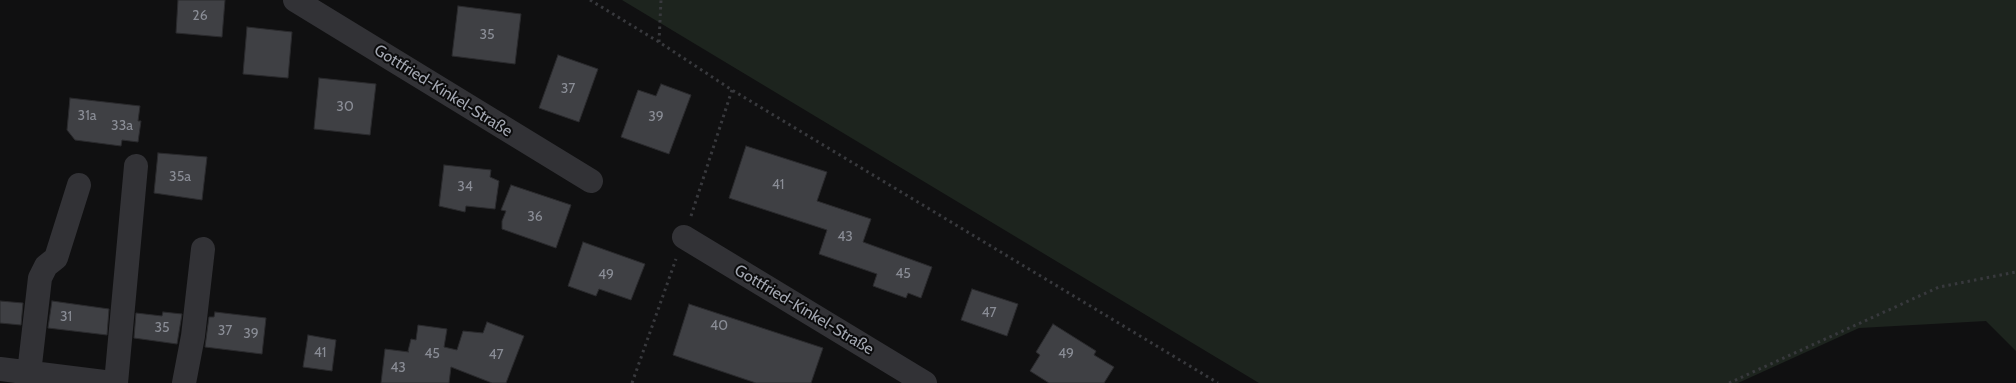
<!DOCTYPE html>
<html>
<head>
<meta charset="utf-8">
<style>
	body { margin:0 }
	canvas { display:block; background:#101011 }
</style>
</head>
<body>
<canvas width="2016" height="383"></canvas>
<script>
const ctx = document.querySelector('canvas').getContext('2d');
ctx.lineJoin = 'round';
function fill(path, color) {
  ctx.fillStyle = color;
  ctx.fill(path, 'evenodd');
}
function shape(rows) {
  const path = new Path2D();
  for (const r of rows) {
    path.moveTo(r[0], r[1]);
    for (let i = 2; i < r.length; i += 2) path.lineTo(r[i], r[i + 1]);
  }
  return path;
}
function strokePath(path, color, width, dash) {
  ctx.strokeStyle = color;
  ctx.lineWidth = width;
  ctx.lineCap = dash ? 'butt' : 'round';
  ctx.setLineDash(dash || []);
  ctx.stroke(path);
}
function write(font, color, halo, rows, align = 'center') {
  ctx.font = font + ' Cabin,sans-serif';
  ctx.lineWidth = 4;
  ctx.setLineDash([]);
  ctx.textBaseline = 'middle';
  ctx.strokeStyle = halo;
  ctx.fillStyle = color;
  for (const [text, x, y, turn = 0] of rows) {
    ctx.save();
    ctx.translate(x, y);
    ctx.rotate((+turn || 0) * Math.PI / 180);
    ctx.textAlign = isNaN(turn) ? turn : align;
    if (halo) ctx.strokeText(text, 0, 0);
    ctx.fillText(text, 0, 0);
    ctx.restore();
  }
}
fill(shape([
	[622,0,2016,0,2016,351,1986,321,1859,328,1738,383,1259,383]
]), '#1d241e');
const building = shape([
	[178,0,225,0,222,37,176,33,178,0],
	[458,6,521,14,515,64,452,56,458,6],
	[247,27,292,32,288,78,243,74,247,27],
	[558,55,598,69,579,122,539,108,558,55],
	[319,78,376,84,370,135,314,129,319,78],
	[661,84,691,95,669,154,621,137,638,90,656,96,661,84],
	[70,98,140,106,138,121,141,121,138,142,122,140,121,146,75,140,67,130,70,98],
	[746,146,827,172,817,201,871,219,863,242,932,267,921,298,908,293,906,298,873,286,877,274,819,254,827,230,729,198,746,146],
	[158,153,207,157,202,200,154,193,158,153],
	[444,165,491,170,490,177,499,181,495,209,466,206,465,212,439,206,444,165],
	[511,185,571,205,556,248,502,229,502,221,506,211,501,210,511,185],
	[583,242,645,264,631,300,599,289,596,296,568,286,583,242],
	[972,289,1018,304,1007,336,961,320,972,289],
	[0,301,23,303,21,325,0,323,0,301],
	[52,301,109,309,107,335,48,328,52,301],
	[689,304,823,348,811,383,756,383,673,355,689,304],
	[163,312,182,314,177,344,134,338,136,313,162,316,163,312],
	[215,312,266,318,262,354,205,347,209,317,214,317,215,312],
	[487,322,524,336,506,383,492,383,451,367,449,383,381,383,385,349,409,352,408,351,411,339,416,340,418,325,447,329,444,347,457,350,463,331,483,333,487,322],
	[1053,324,1096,351,1094,355,1114,367,1104,383,1049,383,1030,371,1040,355,1036,352,1053,324],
	[308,335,336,340,332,371,303,367,308,335]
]);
fill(building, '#3f4044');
strokePath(building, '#2a2a2d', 1);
strokePath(shape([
	[590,0,659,42,732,90,1218,383],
	[659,42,661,0],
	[691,216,732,90],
	[632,383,676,259],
	[1729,383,1939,287,2016,272]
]), '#38393d', 3, [2.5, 4]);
strokePath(shape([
	[295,0,591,181],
	[684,237,925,383],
	[0,369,112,383],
	[29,373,40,278,46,266,56,258,79,185],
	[116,383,136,166],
	[184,383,193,336,203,249]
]), '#323236', 24);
write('14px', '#8a8d96', null, [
	["26",200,16],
	["35",487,35],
	["37",568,89],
	["30",345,107],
	["31a",87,116],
	["39",656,117],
	["33a",122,126],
	["35a",180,177],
	["41",778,185],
	["34",465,187],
	["36",535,217],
	["43",845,237],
	["45",903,274],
	["49",606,275],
	["47",989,313],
	["31",66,317],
	["40",719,326],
	["35",162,328],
	["37",225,331],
	["39",251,334],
	["41",320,353],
	["45",432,354],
	["49",1066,354],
	["47",496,355],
	["43",398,368]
]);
write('16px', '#a3a7b1', '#0b0b0c', [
	["Gottfried-Kinkel-Straße",443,91,32],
	["Gottfried-Kinkel-Straße",804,310,31]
]);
</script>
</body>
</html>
